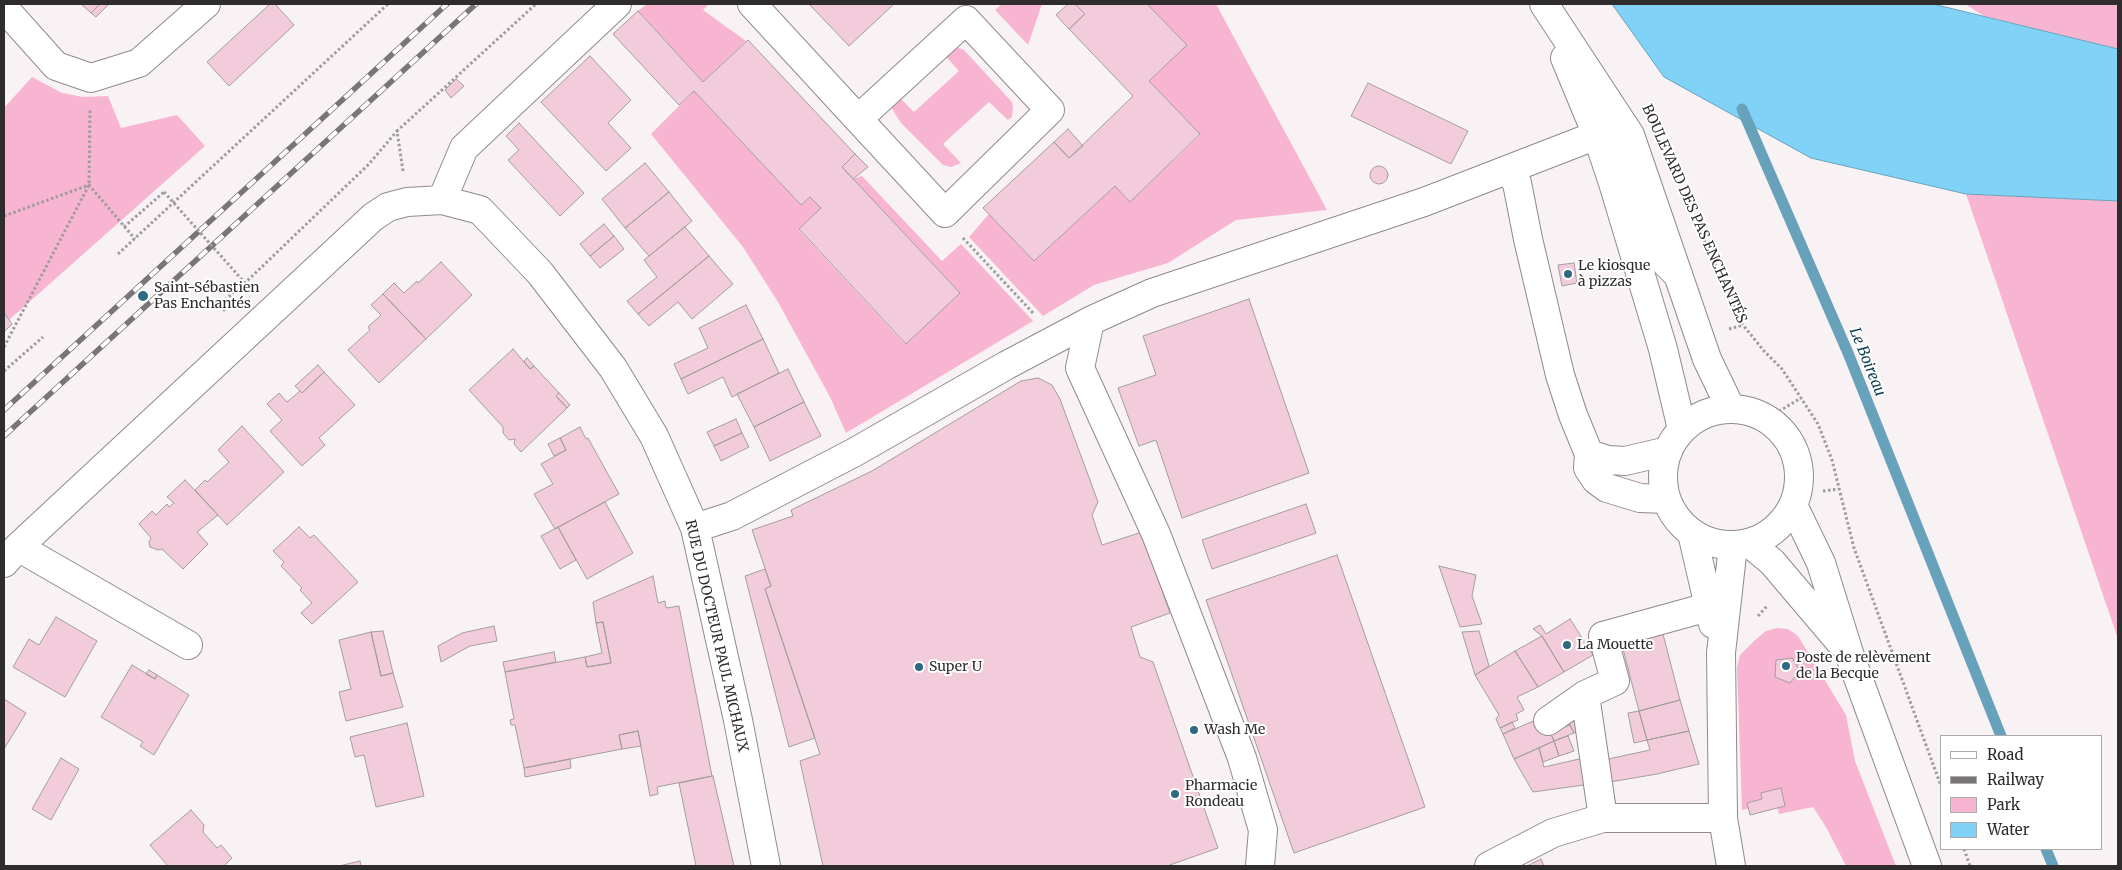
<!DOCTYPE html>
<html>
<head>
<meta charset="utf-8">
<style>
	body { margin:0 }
	#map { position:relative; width:2122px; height:870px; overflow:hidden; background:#f8f2f4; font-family:Merriweather,serif }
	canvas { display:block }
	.frame { position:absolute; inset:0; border:5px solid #2f2c2d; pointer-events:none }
	.legend { position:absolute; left:1940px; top:735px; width:162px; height:115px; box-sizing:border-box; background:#fff; border:1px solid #acabab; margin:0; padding:6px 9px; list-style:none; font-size:15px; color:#2f2c2d }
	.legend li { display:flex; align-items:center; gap:10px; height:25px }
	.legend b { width:25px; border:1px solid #acabab }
</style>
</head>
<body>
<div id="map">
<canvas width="2122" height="870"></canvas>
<div class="frame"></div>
<ul class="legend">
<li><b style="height:6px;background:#fff"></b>Road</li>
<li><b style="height:6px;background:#797577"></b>Railway</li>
<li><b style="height:14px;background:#f8b5d1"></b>Park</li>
<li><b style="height:14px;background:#80d3f7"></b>Water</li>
</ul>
</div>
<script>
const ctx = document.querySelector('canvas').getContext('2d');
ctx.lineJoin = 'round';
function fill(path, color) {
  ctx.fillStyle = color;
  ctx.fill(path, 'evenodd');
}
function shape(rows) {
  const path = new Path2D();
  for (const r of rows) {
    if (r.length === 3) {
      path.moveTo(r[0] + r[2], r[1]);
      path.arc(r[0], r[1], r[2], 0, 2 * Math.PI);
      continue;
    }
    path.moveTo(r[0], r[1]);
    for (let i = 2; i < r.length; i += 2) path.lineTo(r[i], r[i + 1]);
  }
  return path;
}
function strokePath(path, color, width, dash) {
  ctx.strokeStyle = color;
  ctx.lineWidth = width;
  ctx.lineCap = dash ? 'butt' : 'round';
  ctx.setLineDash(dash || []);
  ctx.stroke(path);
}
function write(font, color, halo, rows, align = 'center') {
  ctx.font = font + ' Merriweather,serif';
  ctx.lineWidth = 4;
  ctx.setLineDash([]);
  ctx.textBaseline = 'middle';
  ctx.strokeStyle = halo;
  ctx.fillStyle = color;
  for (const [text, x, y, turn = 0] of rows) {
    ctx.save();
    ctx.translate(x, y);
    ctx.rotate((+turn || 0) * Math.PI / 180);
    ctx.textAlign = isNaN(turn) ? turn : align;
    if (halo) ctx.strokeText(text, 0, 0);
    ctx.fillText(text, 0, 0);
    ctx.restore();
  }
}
fill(shape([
	[647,4,709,4,703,10,746,41,703,82,638,11],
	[1002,4,1042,4,1028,45,995,10],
	[1147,4,1216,4,1327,210,1236,220,1168,263,1094,285,1043,316,969,237,989,214,1034,261,1115,186,1130,202,1200,135,1149,81,1186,45],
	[1965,4,2118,4,2118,49,1984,16],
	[950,45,964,50,1012,102,1013,108,1012,117,1008,120,989,102,943,144,961,163,951,167,943,165,901,123,892,109,891,100,896,94,914,112,959,71,941,51],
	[32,77,62,93,83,97,108,96,121,128,177,115,205,146,9,320,4,313,4,108],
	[694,91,801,205,810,197,821,208,799,230,905,344,960,293,853,179,862,176,942,261,961,244,1033,321,846,433,830,397,778,302,743,247,651,134],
	[1966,194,2118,201,2118,639],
	[1777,628,1788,629,1798,636,1846,715,1855,761,1896,866,1846,866,1826,827,1813,807,1779,814,1775,797,1756,807,1742,810,1737,667,1740,655,1755,640,1766,631]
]), '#f8b5d1');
const water = shape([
	[1612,4,1933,4,2118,49,2118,201,1966,194,1811,158,1664,77,1612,4]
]);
fill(water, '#80d3f7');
strokePath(water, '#68a1ba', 1);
strokePath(shape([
	[1742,109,1848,353,2001,736],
	[2046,849,2053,866]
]), '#68a1ba', 11);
const building = shape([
	[81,4,100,4,91,13,81,4],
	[100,4,109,4,96,17,91,13,100,4],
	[270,4,275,4,294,25,229,86,207,62,270,4],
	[809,4,894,4,849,46,809,4],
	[1068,4,1075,4,1085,14,1069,29,1056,15,1068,4],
	[1075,4,1147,4,1187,45,1149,81,1200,134,1130,202,1115,186,1034,261,983,208,1054,142,1069,158,1133,96,1069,29,1085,14,1075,4],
	[638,11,703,82,748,40,855,154,842,167,960,293,906,344,799,229,821,208,810,197,801,205,694,91,679,105,613,34,638,11],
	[590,56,631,100,608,123,631,148,606,171,541,102,590,56],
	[456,79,464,86,451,98,445,90,456,79],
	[1368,83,1468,131,1451,164,1351,116,1368,83],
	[519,123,584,193,560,216,508,160,519,150,506,136,519,123],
	[1068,129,1083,146,1069,158,1054,142,1068,129],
	[855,154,868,167,853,179,842,167,855,154],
	[645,163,669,192,625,228,602,199,645,163],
	[1379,175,9],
	[669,192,692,221,649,256,625,228,669,192],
	[604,224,614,236,590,256,580,244,604,224],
	[685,227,709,256,638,314,627,301,657,277,644,260,685,227],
	[614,236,624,249,600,268,590,256,614,236],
	[709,256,733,284,692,319,678,302,649,326,638,314,709,256],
	[441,262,472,295,426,339,383,294,394,283,404,293,417,281,418,283,441,262],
	[1574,263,1577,283,1562,286,1558,265,1574,263],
	[383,294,426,339,379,383,348,350,370,330,368,327,381,315,371,305,383,294],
	[1249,299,1309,473,1182,518,1156,440,1139,446,1118,388,1156,375,1143,336,1249,299],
	[746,305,763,339,681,379,674,364,708,348,699,328,746,305],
	[4,313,12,324,4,332,4,313],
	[763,339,779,373,732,397,723,377,688,394,681,379,763,339],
	[513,349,530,369,534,366,559,393,556,396,567,408,521,452,514,444,515,439,509,440,503,433,503,427,469,390,513,349],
	[527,358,534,366,530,369,524,361,527,358],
	[318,365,324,372,302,393,295,386,318,365],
	[788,369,804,402,754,427,737,394,788,369],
	[324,372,355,405,319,438,325,445,302,466,270,431,282,420,267,404,279,393,287,402,300,391,302,393,324,372],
	[1038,378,1052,385,1060,399,1098,502,1092,515,1102,545,1142,532,1170,613,1131,627,1140,657,1153,662,1218,848,1167,866,823,866,800,761,820,754,765,589,771,586,752,530,793,516,791,510,872,471,1021,381,1038,378],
	[559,393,570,405,567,408,556,396,559,393],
	[804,402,821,436,770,461,754,427,804,402],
	[736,419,742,433,714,446,707,432,736,419],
	[242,426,284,472,227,525,195,490,205,480,207,482,229,462,218,450,242,426],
	[580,427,586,439,588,438,619,494,555,529,534,494,553,484,541,464,566,450,560,438,580,427],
	[742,433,749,447,721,461,714,446,742,433],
	[560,438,566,450,554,456,548,444,560,438],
	[185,480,218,515,197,532,208,544,183,569,162,549,158,550,150,547,149,542,151,538,139,524,152,511,156,515,167,504,169,507,174,503,167,497,185,480],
	[605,502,633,553,587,579,558,527,605,502],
	[1306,504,1316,533,1212,569,1202,540,1306,504],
	[299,527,310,538,314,535,358,582,312,624,301,613,312,603,300,590,302,588,281,566,284,562,273,551,299,527],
	[558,527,576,560,560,569,541,536,558,527],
	[1337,555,1425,807,1294,853,1206,600,1337,555],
	[1439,566,1476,575,1472,596,1482,624,1460,627,1439,566],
	[765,569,771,586,765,589,815,738,789,747,745,576,765,569],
	[653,576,658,603,665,601,666,608,679,606,712,776,657,787,658,794,650,796,638,731,619,735,622,749,524,768,515,725,511,725,510,720,514,719,505,672,585,657,587,667,611,663,603,622,596,623,593,602,653,576],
	[56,617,97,641,65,697,13,667,29,639,39,645,56,617],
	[1570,619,1593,655,1564,672,1542,636,1533,629,1540,625,1546,634,1570,619],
	[603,622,611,663,587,667,585,657,602,653,596,623,603,622],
	[494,626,497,641,470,646,441,662,438,646,462,633,494,626],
	[383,631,393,673,381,676,371,632,383,631],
	[1479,631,1489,666,1475,675,1462,632,1479,631],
	[371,632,381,676,393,673,403,707,346,721,339,692,351,689,339,640,371,632],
	[1663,634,1680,700,1639,711,1622,645,1634,642,1633,637,1639,636,1640,640,1663,634],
	[1542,636,1564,672,1538,687,1515,651,1542,636],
	[1515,651,1538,687,1517,697,1524,710,1516,714,1518,720,1500,728,1496,719,1499,715,1475,675,1515,651],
	[554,652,556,662,505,672,503,662,554,652],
	[1792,658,1800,671,1790,683,1775,677,1776,660,1792,658],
	[132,665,155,679,157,675,189,695,154,755,140,746,143,742,101,717,132,665],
	[149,670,157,675,155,679,146,674,149,670],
	[4,699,26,713,4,749,4,699],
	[1680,700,1689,731,1647,740,1639,711,1680,700],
	[1639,711,1647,740,1634,743,1628,713,1639,711],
	[1543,717,1554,741,1514,759,1503,734,1543,717],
	[1581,719,1585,729,1574,733,1569,723,1581,719],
	[1512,722,1515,728,1503,734,1500,728,1512,722],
	[407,723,424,796,376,807,364,755,355,757,350,737,407,723],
	[1570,725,1574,733,1554,741,1550,732,1570,725],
	[638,731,641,746,622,749,619,735,638,731],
	[1689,731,1699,764,1657,774,1610,782,1608,759,1650,750,1647,740,1689,731],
	[1568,736,1574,751,1559,756,1554,741,1568,736],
	[1554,741,1559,756,1543,762,1539,748,1554,741],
	[1539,748,1544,767,1588,757,1591,784,1533,792,1514,759,1539,748],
	[61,758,79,769,51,820,32,809,61,758],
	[570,759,571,768,525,777,524,768,570,759],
	[713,776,734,866,696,866,679,783,713,776],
	[1781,788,1785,806,1750,815,1747,803,1762,799,1761,793,1781,788],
	[191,810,204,825,203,832,217,848,221,845,232,858,224,866,168,866,150,845,191,810],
	[1541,859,1544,866,1527,866,1541,859],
	[360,861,361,866,339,866,360,861]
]);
fill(building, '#f3ccdb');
strokePath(building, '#a39d9f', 1);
const minor = shape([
	[752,4,858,119,945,213,1050,110,966,20,858,119],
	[4,8,56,66,91,78,139,63,206,4],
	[1508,170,1517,183,1528,239,1560,375,1573,415,1589,454,1588,468,1596,480,1607,488,1640,498,1666,499],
	[442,200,464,148,617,4],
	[1589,454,1608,460,1625,461,1668,451],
	[695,528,732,516,855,452,1007,365,1090,321],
	[1692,533,1713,624],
	[18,547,188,645],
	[4,563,18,547,373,217,388,207,407,202,442,200,480,210,540,273,613,368,654,436,695,528,738,720,766,866],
	[1585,695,1603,818],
	[1548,721,1585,695,1615,681,1603,636,1708,607],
	[1260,866,1263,830,1242,758,1156,534,1080,368,1090,321,1152,293,1424,202,1597,135,1620,151,1655,252,1678,275],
	[1489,866,1553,833,1603,818,1723,818],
	[1731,866,1723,818,1721,653,1733,546]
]);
const major = shape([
	[1544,4,1630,135,1707,359,1731,409],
	[1565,58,1597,135,1613,183,1663,349,1682,429],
	[1731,477,68],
	[1793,505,1821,563,1849,653,1927,866],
	[1749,543,1772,562,1840,642]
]);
strokePath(minor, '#908a8c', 30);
strokePath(major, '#908a8c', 30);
strokePath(shape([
	[403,171,397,131,536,4],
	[4,216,89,185,135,239],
	[124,227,164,192],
	[1698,227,1743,325,1764,351,1782,369,1818,424,1832,460,1854,548,1941,786],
	[963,238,1034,314],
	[118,254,388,4],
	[225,311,220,304,245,283,369,164,397,131],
	[1729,329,1743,325],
	[4,347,89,185,90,109],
	[4,371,43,337],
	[1766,419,1801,398],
	[1823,491,1839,489],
	[1758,616,1767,606],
	[1964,849,1970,866]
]), '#a09b9d', 3, [2.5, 2.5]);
strokePath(minor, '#fff', 28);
strokePath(major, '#fff', 28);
const rail = shape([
	[4,410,447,4],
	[4,436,476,4]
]);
strokePath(rail, '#797577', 5.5);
strokePath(rail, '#fff', 4, [11]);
strokePath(shape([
	[164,192,245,283]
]), '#a09b9d', 3, [2.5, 2.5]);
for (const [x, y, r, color] of [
	[1568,274,5,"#2d6981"],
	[143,296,6,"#2d6981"],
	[1567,645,5,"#2d6981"],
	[1786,666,5,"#2d6981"],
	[919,667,5,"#2d6981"],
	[1194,730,5,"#2d6981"],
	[1175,794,5,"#2d6981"]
]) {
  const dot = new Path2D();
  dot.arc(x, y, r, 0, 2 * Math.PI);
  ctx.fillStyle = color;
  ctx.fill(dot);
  strokePath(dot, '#fff', 2);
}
write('14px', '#2f2c2d', '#fff', [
	["BOULEVARD DES PAS ENCHANTÉS",1694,214,66],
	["RUE DU DOCTEUR PAUL MICHAUX",716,636,77]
]);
write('14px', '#2f2c2d', '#fff', [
	["Le kiosque",1578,266],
	["à pizzas",1578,282],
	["Saint-Sébastien",154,288],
	["Pas Enchantés",154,304],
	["La Mouette",1577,645],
	["Poste de relèvement",1796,658],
	["de la Becque",1796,674],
	["Super U",929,667],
	["Wash Me",1204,730],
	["Pharmacie",1185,786],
	["Rondeau",1185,802]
], 'left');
write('italic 15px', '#073b4d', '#fff', [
	["Le Boireau",1867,362,68]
]);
</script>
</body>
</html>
